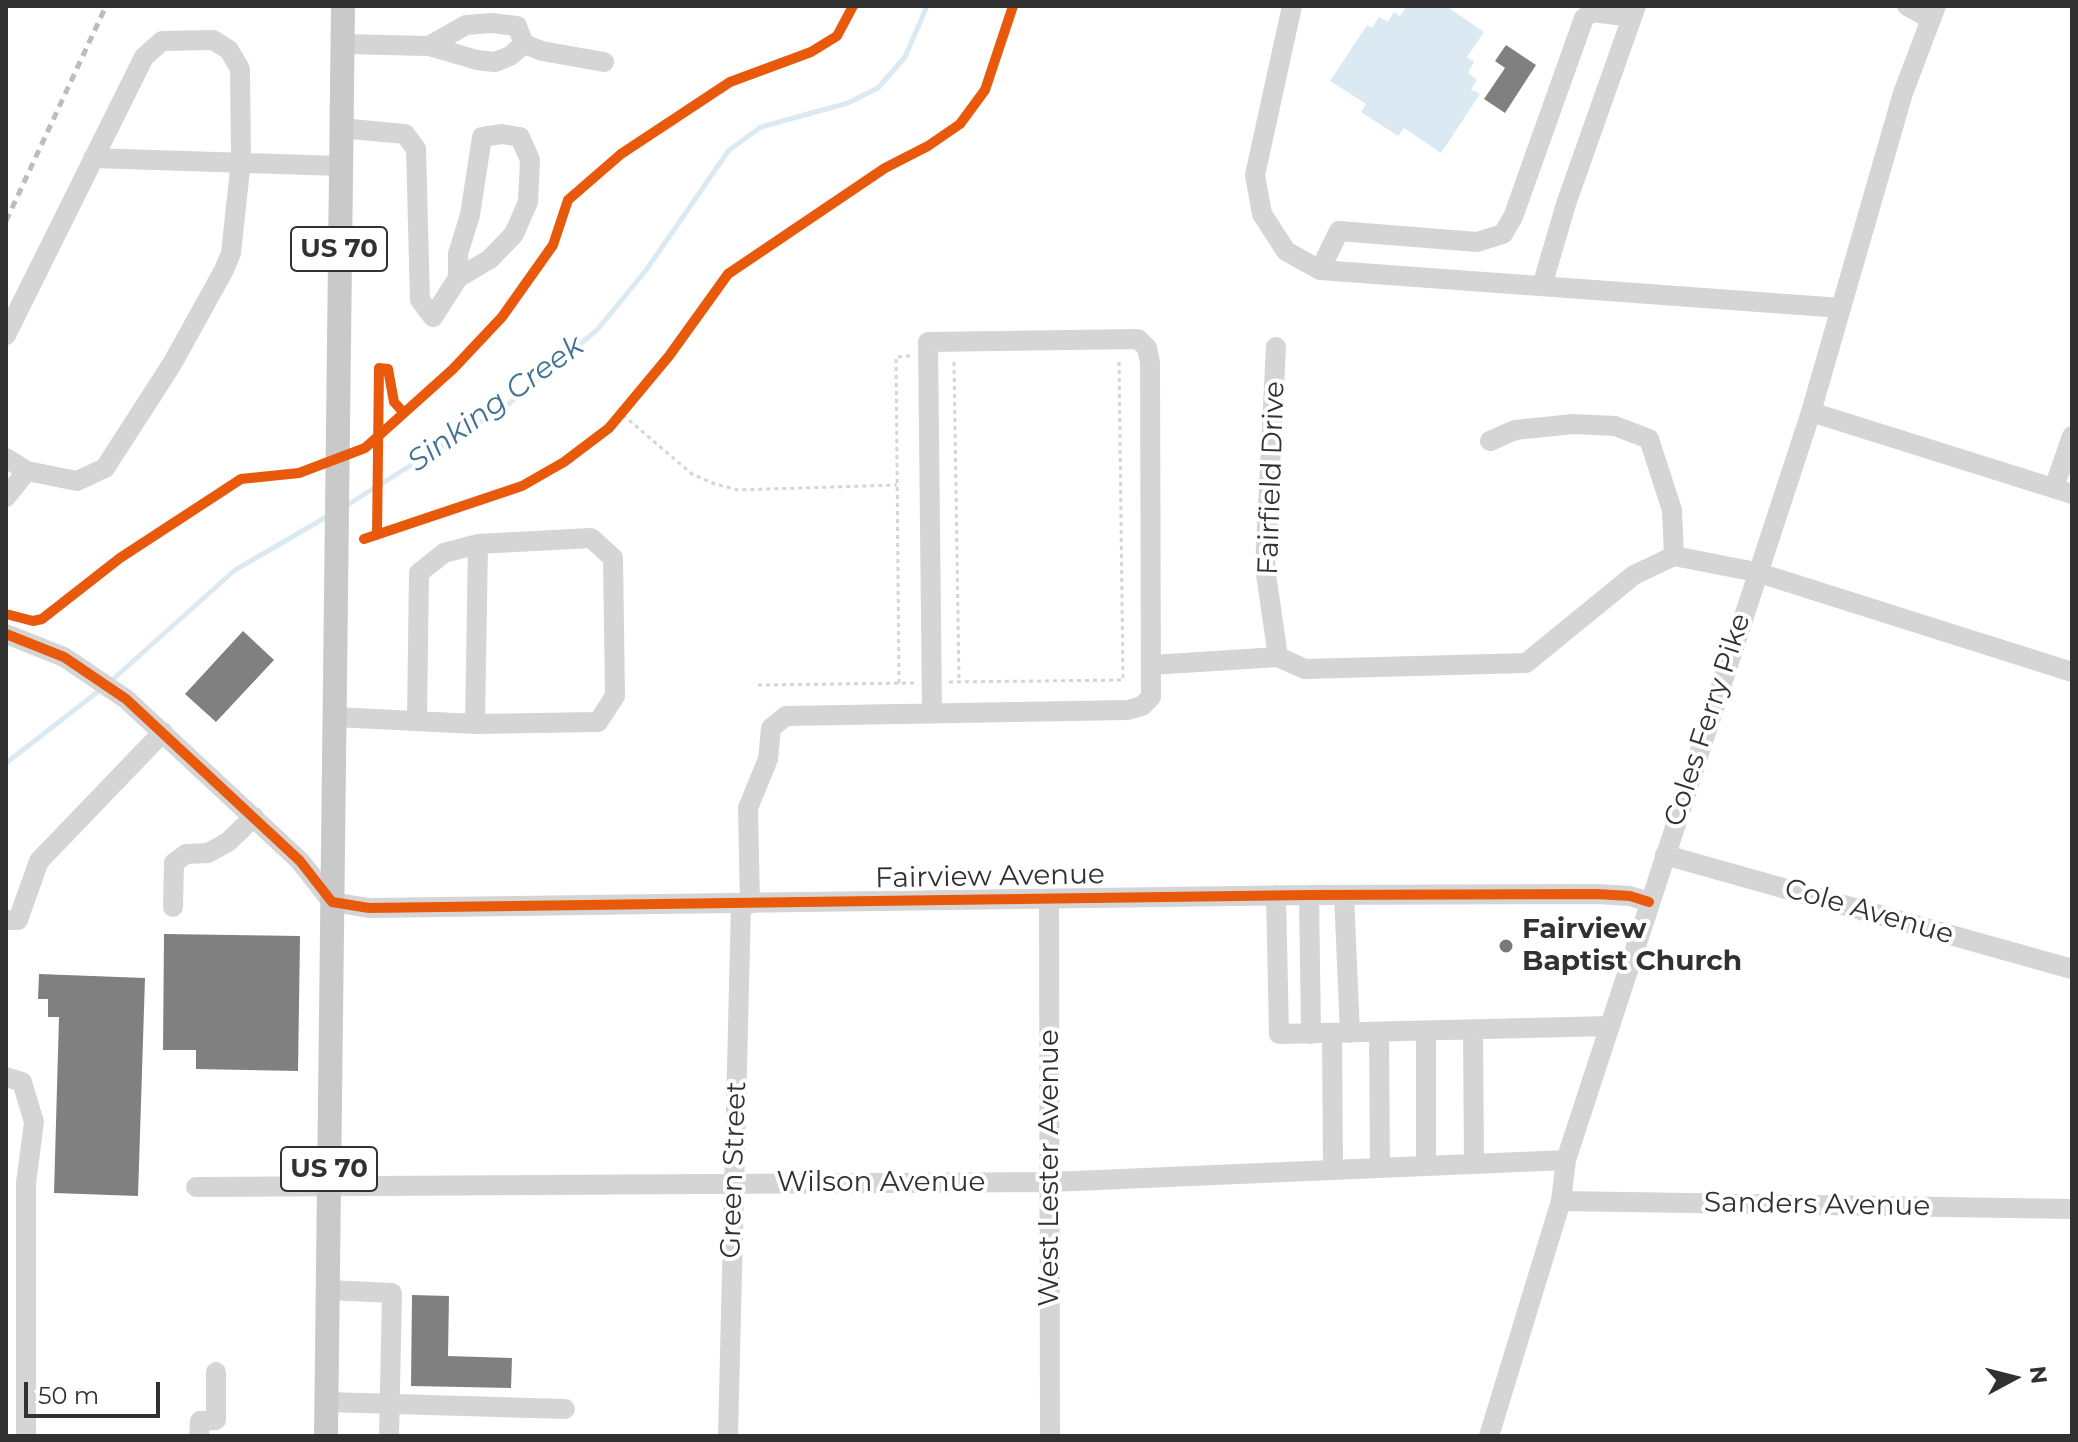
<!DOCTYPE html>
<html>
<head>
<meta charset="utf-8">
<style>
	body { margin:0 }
	#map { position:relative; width:2078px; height:1442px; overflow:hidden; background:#fff; font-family:Montserrat,sans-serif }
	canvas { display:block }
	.frame { position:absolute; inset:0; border:8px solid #313131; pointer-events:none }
	.north { position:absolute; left:1974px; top:1338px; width:80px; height:80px; -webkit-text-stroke:6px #fff; paint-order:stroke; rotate:83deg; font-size:22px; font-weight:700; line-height:32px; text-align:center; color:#313131 }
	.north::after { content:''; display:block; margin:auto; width:28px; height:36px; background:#313131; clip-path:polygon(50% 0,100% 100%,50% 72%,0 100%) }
	.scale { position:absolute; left:24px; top:1382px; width:136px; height:36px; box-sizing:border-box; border:4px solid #313131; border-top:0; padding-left:10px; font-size:24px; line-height:28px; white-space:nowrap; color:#313131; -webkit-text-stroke:6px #fff; paint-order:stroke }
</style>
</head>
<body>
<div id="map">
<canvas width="2078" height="1442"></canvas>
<div class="frame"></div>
<div class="north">N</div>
<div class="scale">50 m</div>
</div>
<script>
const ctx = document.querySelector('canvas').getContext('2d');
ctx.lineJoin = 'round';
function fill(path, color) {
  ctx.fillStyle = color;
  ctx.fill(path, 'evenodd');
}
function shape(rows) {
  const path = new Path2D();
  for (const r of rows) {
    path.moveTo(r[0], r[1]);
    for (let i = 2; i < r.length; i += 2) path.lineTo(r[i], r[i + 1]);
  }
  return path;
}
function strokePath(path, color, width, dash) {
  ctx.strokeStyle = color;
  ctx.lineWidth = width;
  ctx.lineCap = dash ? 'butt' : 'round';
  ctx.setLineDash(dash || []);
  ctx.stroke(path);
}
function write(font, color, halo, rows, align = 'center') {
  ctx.font = font + ' Montserrat,sans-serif';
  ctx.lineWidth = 8;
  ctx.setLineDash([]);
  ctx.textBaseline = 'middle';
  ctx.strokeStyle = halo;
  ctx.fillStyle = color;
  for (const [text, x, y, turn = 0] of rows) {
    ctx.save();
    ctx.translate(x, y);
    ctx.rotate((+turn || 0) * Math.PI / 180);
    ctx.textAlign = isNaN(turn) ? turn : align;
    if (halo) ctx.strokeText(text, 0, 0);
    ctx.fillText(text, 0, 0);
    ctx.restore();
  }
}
fill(shape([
	[1407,6,1446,6,1484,32,1467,57,1474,62,1468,73,1477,80,1471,89,1480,94,1441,153,1404,128,1398,136,1361,112,1366,104,1330,81,1367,25,1372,28,1379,17,1388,22,1394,12,1400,16]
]), '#dbe9f2');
strokePath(shape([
	[344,507,506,406,597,330,647,269,729,150,761,127,848,103,878,88,905,57,927,6],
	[111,681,235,570,328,516],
	[6,763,100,690]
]), '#dbe9f2', 5);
fill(shape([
	[1506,45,1536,65,1505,113,1484,99,1505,68,1495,61],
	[243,631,274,660,216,722,185,694],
	[164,934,300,936,298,1071,196,1069,196,1050,163,1050],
	[39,974,145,978,138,1196,54,1193,59,1017,48,1017,48,999,38,999],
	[412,1295,449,1296,448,1356,512,1358,511,1388,411,1386]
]), '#808080');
strokePath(shape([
	[954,362,959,682],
	[623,415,692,474,715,484,738,490,897,485],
	[949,682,1123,680,1119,358],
	[899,683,896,357,910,356],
	[758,685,914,683]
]), '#d5d5d5', 3, [4, 4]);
strokePath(shape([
	[1292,6,1255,175,1262,214,1286,251,1320,270,1841,308],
	[1907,6,1931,19],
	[342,44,429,46,466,25,491,23,517,26,524,44,542,51,604,62],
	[429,46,477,60,495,62,510,56,524,44],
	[340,128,405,134,416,149,420,300,433,317,458,278,490,259,514,234,528,202,530,160,520,137,502,134,482,137,470,215,458,254,458,278],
	[93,158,340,166],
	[1320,270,1339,231,1477,242,1503,234,1513,217,1584,18,1593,12,1632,17],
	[1542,286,1566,204,1636,6],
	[6,335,144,57,162,41,213,40,229,50,240,69,241,160,231,253,224,270,172,364,105,468,77,481,27,471,6,497],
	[1276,347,1265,567,1278,657],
	[1811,412,2072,494],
	[1490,441,1515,430,1573,424,1615,426,1649,439,1672,510,1674,556],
	[6,458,27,471],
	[2054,488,2072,436],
	[6,634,64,657,126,699,300,861,332,902,369,908,1309,895,1597,894,1630,896,1649,902],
	[1152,665,1278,657,1305,669,1526,663,1634,575,1674,556,1756,572,2072,672],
	[335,717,475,724,598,722,615,696,613,558,591,538,478,544,444,553,419,573,417,719],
	[475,724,478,544],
	[1665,855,2072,969],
	[1276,895,1279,1034,1610,1026],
	[1309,895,1311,1034],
	[1344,895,1350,1033],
	[1049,900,1050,1436],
	[750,904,748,808,768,759,771,728,786,716,1128,710,1142,706,1151,697,1150,362,1147,348,1138,339,928,342,932,711],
	[173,907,174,863,186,854,208,853,228,842,254,817],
	[6,920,18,920,39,861,163,732],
	[1473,1030,1474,1164],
	[1379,1032,1380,1168],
	[1332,1033,1333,1170],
	[6,1077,22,1082,34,1122,26,1183,26,1436],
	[1426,1166,1426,1031],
	[196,1187,1051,1182,1566,1160],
	[1561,1201,2072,1209],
	[328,1290,392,1293,389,1436],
	[327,1402,565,1409],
	[199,1436,200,1421,216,1420,216,1372],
	[728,1436,741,904],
	[1489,1436,1561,1201,1566,1160,1811,412,1903,93,1936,6]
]), '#d5d5d5', 20);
strokePath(shape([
	[326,1436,343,6]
]), '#c9c9c9', 24);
strokePath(shape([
	[6,221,106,6]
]), '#bdbdbd', 5, [8, 6]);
strokePath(shape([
	[377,535,379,368,388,369,394,402,404,413],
	[364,539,522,486,564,462,609,428,669,356,728,274,885,168,928,146,960,124,985,90,1013,6],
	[6,614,33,621,42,619,120,558,241,479,299,473,365,448,453,369,502,317,553,245,568,200,621,154,730,82,811,52,837,36,853,6],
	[6,634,64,657,126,699,300,861,332,902,369,908,1309,895,1597,894,1630,896,1649,902]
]), '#e8590c', 10);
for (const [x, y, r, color] of [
	[1506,946,8,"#797979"]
]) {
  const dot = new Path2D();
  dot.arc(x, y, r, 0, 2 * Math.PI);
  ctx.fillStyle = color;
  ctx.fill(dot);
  strokePath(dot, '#fff', 3);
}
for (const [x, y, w] of [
	[339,249,96],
	[329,1169,96]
]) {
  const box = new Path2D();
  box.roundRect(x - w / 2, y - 22, w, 44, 6);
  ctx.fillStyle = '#fff';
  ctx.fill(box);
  strokePath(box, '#313131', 2);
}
write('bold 26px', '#313131', null, [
	["US 70",339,249],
	["US 70",329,1169]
]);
write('28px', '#313131', '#fff', [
	["Fairfield Drive",1272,478,-88],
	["Coles Ferry Pike",1708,720,-72],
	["Fairview Avenue",990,877,-1],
	["Cole Avenue",1869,912,16],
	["West Lester Avenue",1050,1168,-90],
	["Green Street",734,1170,-88],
	["Wilson Avenue",881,1183],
	["Sanders Avenue",1817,1205,1]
]);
write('bold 28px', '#313131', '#fff', [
	["Fairview",1522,930],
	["Baptist Church",1522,962]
], 'left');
write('italic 30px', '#3f7293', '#fff', [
	["Sinking Creek",496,404,-36]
]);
</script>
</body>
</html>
